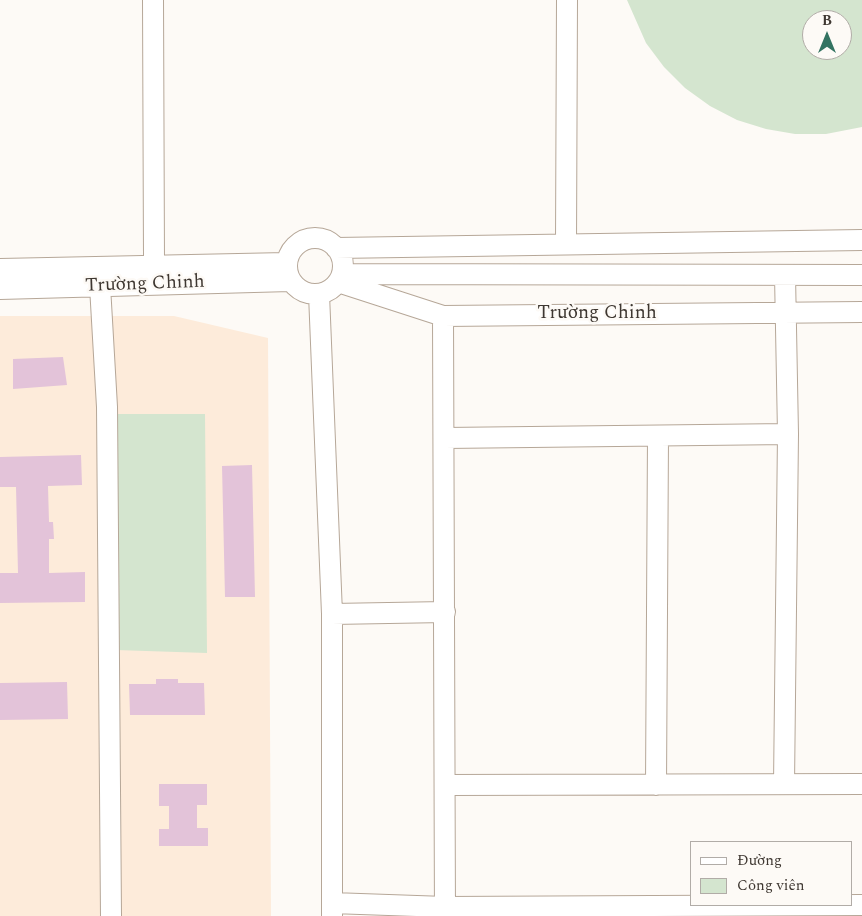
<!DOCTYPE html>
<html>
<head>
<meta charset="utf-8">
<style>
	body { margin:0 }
	#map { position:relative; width:862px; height:916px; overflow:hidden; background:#fdfaf6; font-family:Spectral,serif }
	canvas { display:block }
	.legend { position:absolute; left:690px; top:841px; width:162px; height:65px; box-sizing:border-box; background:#fdfaf6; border:1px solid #b1aca7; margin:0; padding:6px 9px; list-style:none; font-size:15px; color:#3e3731 }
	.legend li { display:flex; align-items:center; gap:10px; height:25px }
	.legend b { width:25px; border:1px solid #b1aca7 }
	.north { position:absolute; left:802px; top:10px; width:50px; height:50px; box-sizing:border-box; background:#fdfaf6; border:1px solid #b1aca7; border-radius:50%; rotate:0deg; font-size:14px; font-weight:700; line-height:20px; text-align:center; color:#3e3731 }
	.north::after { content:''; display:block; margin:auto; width:18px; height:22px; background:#337361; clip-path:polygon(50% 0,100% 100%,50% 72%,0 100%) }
</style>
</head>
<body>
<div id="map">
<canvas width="862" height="916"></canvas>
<ul class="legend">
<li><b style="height:6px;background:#fff"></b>Đường</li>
<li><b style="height:14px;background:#d4e5cf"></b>Công viên</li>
</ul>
<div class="north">B</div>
</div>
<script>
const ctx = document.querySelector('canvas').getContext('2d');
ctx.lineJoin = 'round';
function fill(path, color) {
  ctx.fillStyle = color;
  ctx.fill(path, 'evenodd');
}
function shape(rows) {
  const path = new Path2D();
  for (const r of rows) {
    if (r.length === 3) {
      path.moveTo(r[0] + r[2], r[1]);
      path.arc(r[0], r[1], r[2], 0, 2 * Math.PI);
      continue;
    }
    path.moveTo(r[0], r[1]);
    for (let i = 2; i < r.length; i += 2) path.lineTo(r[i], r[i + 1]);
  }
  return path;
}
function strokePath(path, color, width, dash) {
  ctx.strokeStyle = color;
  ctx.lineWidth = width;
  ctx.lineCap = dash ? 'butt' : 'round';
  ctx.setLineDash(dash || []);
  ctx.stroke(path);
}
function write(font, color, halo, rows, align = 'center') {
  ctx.font = font + ' Spectral,serif';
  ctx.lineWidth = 5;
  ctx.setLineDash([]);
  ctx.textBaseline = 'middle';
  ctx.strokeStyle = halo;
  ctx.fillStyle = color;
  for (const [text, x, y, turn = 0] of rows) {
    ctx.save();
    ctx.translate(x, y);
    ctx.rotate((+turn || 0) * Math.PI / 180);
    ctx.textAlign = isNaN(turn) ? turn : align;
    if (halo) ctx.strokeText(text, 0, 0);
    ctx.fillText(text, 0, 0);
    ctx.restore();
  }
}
fill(shape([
	[0,316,174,316,268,338,271,916,0,916]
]), '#fdebda');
fill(shape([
	[627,0,862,0,862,127,826,134,795,134,766,129,737,120,710,106,685,88,664,67,646,43],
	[812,20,842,20,842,50,812,50],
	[115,414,205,414,207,653,116,650]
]), '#d4e5cf');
fill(shape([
	[63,357,67,385,13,389,13,359],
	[81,455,82,485,48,486,49,522,53,522,54,539,49,539,49,573,85,572,85,602,0,603,0,573,18,573,16,487,0,487,0,457],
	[252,465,255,597,225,597,222,466],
	[156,679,178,679,178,683,204,683,205,715,130,715,129,684,156,684],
	[67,682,68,719,0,720,0,683],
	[159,784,207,784,207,805,197,805,197,828,208,828,208,846,159,846,159,829,169,829,169,806,159,806]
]), '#e3c3d9');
const minor = shape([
	[153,0,154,259],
	[315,266,28],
	[566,243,567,0],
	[336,248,862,240],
	[0,269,286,263],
	[342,274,862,275],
	[338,282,443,316,862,312],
	[100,286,107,407,111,916],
	[0,289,290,281],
	[319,294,332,614,332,916],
	[443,316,445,916],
	[445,438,788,434],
	[332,614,445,612],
	[784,784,788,434,785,275],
	[445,785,862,784],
	[656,785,658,436],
	[332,903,445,907,862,905]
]);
strokePath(minor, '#b6a798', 22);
strokePath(minor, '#fff', 20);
write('19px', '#3e3731', '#fdfaf6', [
	["Trường Chinh",145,285,-2],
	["Trường Chinh",597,314]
]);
</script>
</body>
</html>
